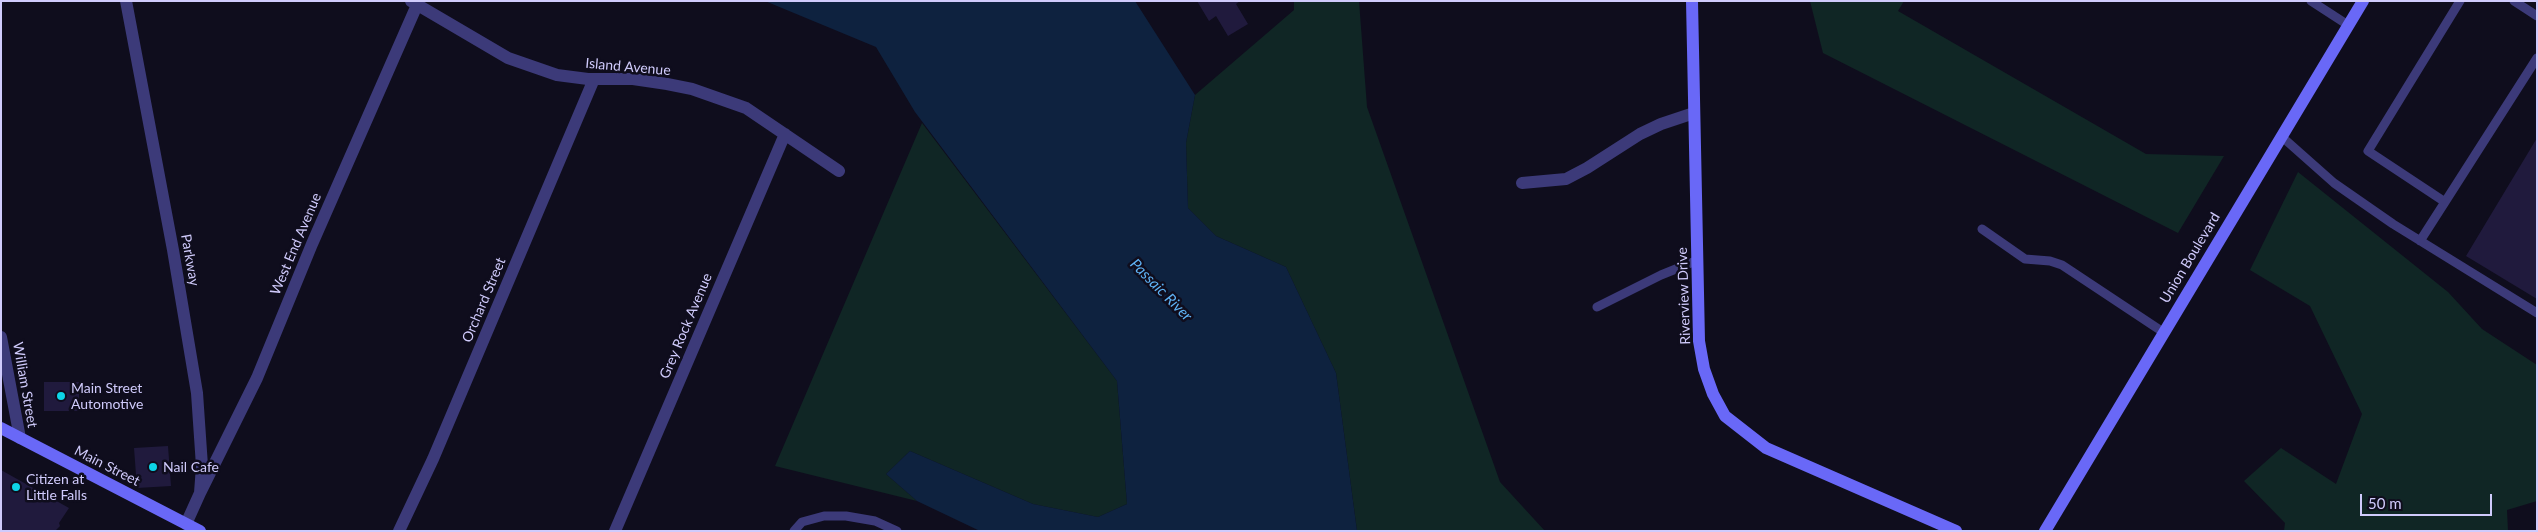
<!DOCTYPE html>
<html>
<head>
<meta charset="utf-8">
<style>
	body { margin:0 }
	#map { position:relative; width:2538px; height:532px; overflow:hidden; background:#0f0d1d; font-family:Lato,sans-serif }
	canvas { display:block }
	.frame { position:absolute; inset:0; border:2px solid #d0cbfc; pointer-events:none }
	.scale { position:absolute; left:2360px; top:494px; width:132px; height:22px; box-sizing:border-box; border:2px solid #d0cbfc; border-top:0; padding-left:6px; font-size:15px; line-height:18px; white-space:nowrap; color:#d0cbfc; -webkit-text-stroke:4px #0f0d1d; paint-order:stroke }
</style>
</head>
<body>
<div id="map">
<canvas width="2538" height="532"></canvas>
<div class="frame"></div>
<div class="scale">50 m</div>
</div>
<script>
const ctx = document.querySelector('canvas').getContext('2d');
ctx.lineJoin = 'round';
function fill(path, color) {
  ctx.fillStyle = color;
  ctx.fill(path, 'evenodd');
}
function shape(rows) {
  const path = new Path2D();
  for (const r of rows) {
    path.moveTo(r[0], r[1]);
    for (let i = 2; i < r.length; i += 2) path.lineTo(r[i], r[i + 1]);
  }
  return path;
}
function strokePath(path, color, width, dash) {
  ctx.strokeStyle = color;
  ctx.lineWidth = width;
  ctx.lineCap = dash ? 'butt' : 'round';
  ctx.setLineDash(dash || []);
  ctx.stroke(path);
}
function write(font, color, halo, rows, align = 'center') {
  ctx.font = font + ' Lato,sans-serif';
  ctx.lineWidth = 5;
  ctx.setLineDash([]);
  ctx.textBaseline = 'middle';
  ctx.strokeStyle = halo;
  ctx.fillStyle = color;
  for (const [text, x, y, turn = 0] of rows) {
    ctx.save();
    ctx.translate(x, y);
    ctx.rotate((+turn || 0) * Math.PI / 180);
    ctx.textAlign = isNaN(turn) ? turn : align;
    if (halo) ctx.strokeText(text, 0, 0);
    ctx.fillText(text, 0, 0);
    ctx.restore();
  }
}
fill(shape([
	[1294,1,1359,1,1367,107,1500,482,1545,531,1357,531,1336,373,1286,267,1216,236,1188,208,1186,143,1195,95,1294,10],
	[1810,1,1904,1,1898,11,2146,154,2224,156,2178,233,1823,53],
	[922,123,1117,381,1127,504,1098,517,1033,504,910,451,886,474,917,501,775,466],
	[2298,172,2448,292,2482,329,2537,365,2537,501,2507,510,2508,531,2284,531,2285,523,2244,481,2281,448,2336,484,2362,414,2310,306,2250,270]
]), '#102625');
fill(shape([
	[765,1,1135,1,1195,95,1186,143,1188,208,1216,236,1286,267,1336,373,1357,531,980,531,917,501,886,474,910,451,1033,504,1098,517,1127,504,1117,381,915,112,876,47]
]), '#0e223f');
fill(shape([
	[1197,1,1240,1,1236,4,1248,24,1228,36,1216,16,1209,21],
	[2537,138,2537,299,2466,256],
	[44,382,79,382,79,411,44,411],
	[168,446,171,486,137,488,134,448],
	[1,470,69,508,59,523,60,526,55,531,1,531]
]), '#201a3d');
strokePath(shape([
	[2311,1,2348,25],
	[2460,1,2368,151,2445,202,2537,58],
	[2514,1,2537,16],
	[2281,136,2334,183,2393,224,2537,313],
	[1982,229,2025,259,2050,261,2062,265,2163,332],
	[2420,241,2445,202],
	[1597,307,1661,275,1698,260],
	[794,531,802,522,824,516,846,516,875,521,897,531]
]), '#3c3a79', 9);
strokePath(shape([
	[126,1,173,250,197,393,202,466,200,493,186,524],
	[411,1,508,58,557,75,588,79,633,79,667,84,692,89,746,108,839,171],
	[1522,183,1566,179,1587,168,1640,134,1661,124,1694,113],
	[1,337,20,438],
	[200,493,257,378,312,244,417,5],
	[399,531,433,459,594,79],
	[615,531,785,134]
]), '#3c3a79', 12);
strokePath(shape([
	[1692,1,1699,341,1704,369,1713,394,1725,416,1766,448,1956,531],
	[1,428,200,531],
	[2045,531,2363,1]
]), '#6968f7', 12);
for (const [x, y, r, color] of [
	[61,396,5,"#0dd4e7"],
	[153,467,5,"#0dd4e7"],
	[16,487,5,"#0dd4e7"]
]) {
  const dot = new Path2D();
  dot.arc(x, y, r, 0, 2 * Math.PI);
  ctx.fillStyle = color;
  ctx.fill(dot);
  strokePath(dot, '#0f0d1d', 2);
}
write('14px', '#d0cbfc', '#0f0d1d', [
	["Island Avenue",628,67,5],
	["West End Avenue",296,244,-67],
	["Union Boulevard",2190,258,-59],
	["Parkway",190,260,80],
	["Riverview Drive",1684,296,-92],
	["Orchard Street",484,300,-67],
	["Grey Rock Avenue",686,326,-67],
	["William Street",25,385,80],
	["Main Street",107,466,27]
]);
write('14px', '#d0cbfc', '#0f0d1d', [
	["Main Street",71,388],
	["Automotive",71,404],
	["Nail Cafe",163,467],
	["Citizen at",26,479],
	["Little Falls",26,495]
], 'left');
write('italic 15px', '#5fb3f6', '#0f0d1d', [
	["Passaic River",1161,290,45]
]);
</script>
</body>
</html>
